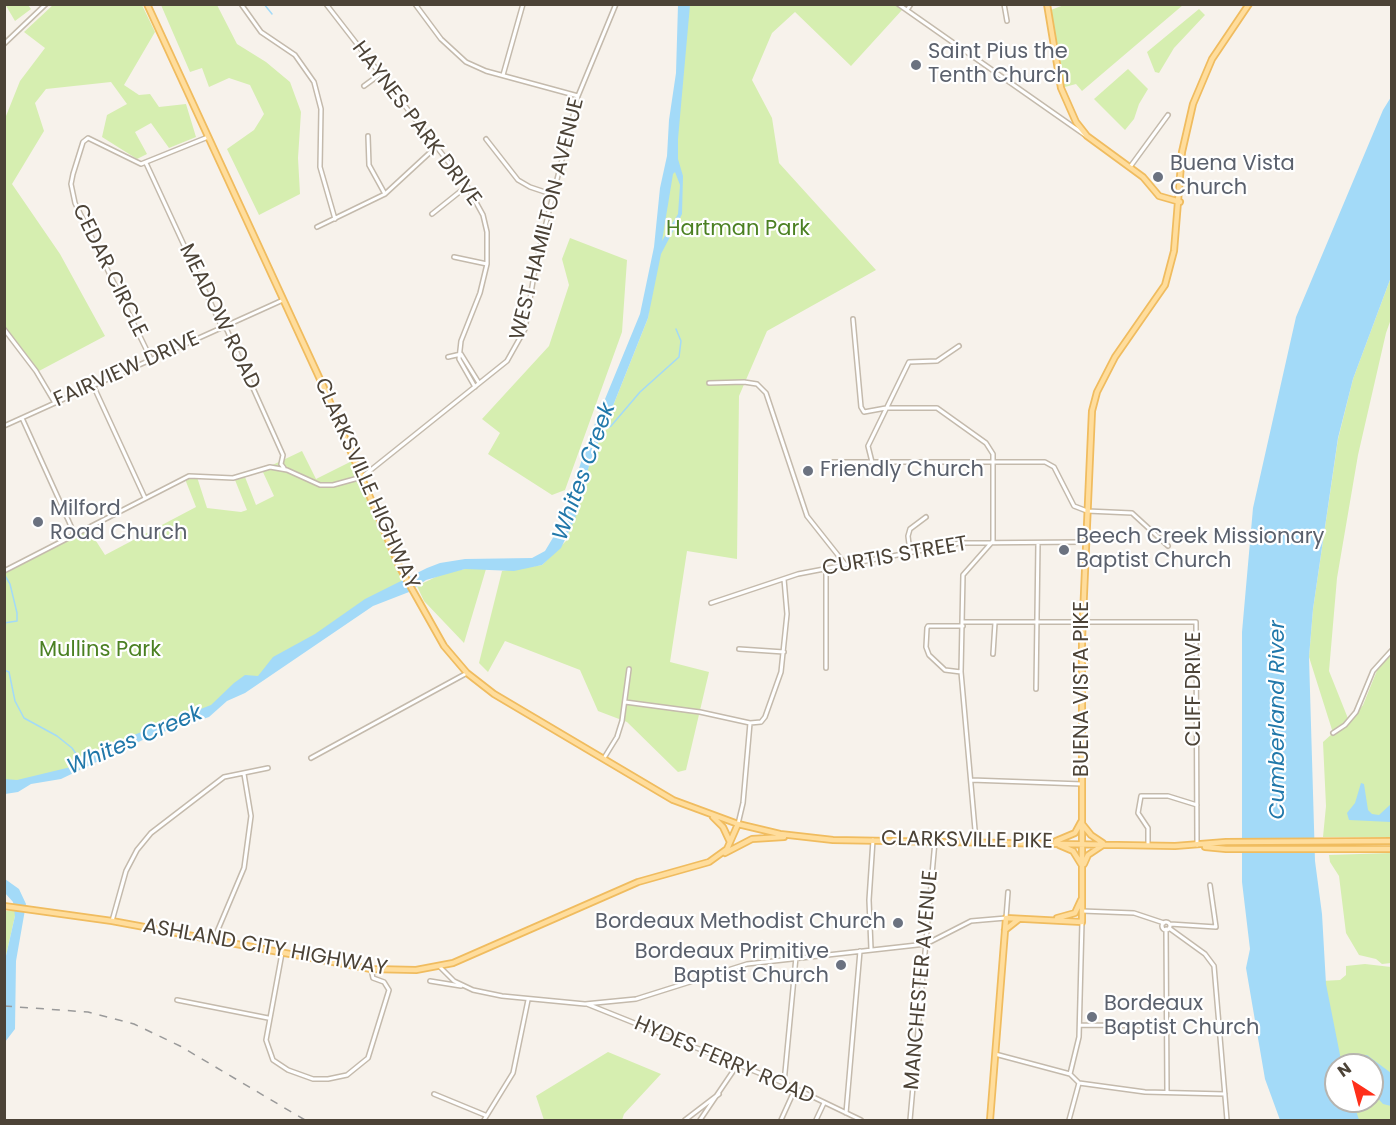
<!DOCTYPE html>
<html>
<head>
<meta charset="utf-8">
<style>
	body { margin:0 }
	#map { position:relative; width:1396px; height:1125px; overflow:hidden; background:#f7f2eb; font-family:Poppins,sans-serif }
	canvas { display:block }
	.frame { position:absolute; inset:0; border:6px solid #4c4337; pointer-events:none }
	.north { position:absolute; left:1324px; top:1053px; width:60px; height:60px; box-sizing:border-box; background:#fff; border:2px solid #b7b4af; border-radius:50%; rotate:324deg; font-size:16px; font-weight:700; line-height:24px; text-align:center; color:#4c4337 }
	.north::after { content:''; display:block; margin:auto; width:21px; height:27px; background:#ff2f1a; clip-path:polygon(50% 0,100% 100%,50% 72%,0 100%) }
</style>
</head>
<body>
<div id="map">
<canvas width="1396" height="1125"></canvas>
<div class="frame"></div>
<div class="north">N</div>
</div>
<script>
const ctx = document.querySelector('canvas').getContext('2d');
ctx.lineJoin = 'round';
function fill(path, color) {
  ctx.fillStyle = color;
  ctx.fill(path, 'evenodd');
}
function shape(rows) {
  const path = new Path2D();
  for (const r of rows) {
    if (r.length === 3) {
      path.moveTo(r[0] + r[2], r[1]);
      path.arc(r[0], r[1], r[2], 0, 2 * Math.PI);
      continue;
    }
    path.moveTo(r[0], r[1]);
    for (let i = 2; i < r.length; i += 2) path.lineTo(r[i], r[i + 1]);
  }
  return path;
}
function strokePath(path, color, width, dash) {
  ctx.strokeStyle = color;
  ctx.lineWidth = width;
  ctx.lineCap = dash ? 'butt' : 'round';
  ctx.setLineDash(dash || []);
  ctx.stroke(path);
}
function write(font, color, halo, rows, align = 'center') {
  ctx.font = font + ' Poppins,sans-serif';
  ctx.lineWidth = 4.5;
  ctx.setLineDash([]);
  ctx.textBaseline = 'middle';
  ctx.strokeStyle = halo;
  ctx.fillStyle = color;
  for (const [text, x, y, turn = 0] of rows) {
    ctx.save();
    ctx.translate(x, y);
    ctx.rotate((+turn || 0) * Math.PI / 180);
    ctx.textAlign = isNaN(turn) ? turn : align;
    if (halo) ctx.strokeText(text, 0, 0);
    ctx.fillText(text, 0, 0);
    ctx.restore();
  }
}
fill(shape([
	[5,4,28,5,31,9,15,21],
	[54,4,142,5,155,32,124,85,139,95,150,94,159,107,186,104,196,137,169,148,151,123,135,132,147,154,137,159,102,137,107,115,127,104,111,82,46,89,35,103,44,131,12,184,60,254,105,336,39,371,5,326,4,121,20,81,45,48,24,32],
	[161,5,217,5,237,44,266,62,290,82,301,112,298,158,300,194,259,215,227,149,254,130,264,114,250,85,229,78,209,87,202,68,190,72],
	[686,5,895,5,902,10,851,66,795,12,772,33,752,80,772,118,779,163,876,270,767,331,739,396,737,559,687,551,670,662,709,672,686,770,678,772,627,722,598,711,580,670,505,641,488,672,479,663,502,571,542,565,566,541,589,466,648,318],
	[1064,5,1183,5,1082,91,1076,84,1061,88,1048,11],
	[1199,9,1205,15,1174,48,1159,73,1155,72,1147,52],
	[1128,69,1148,89,1139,104,1134,119,1125,130,1094,99],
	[570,238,627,260,622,332,565,490,552,495,488,454,500,433,482,419,549,346,569,285,562,259],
	[1391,277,1391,319,1386,333,1358,455,1337,578,1329,671,1349,721,1363,705,1378,668,1391,654,1391,837,1323,837,1326,806,1323,742,1333,733,1309,657,1313,609,1338,439,1353,379],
	[302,451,316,479,352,461,407,583,204,711,78,766,5,786,4,574,89,530,105,555,196,507,185,479,189,478,197,477,207,508,241,512,247,510,235,480,245,477,256,505,274,496,262,470],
	[465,569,486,569,464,643,424,601,417,586,444,573],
	[1391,853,1391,963,1382,964,1376,959,1359,955,1346,933,1339,876,1330,862,1329,855],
	[5,911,15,911,15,916,5,960],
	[1365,964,1391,967,1391,1120,1352,1120,1347,1101,1372,1101,1372,1065,1337,1065,1321,981,1340,980,1346,975,1346,966],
	[608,1052,661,1074,624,1114,622,1120,544,1120,536,1096]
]), '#d6eeb0');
fill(shape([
	[678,5,690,5,678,139,678,159,683,176,682,214,661,254,648,318,589,466,575,519,561,548,542,565,514,571,465,569,426,580,409,592,373,606,245,693,227,701,209,717,151,736,61,779,31,784,18,792,5,794,4,779,17,780,75,766,126,738,211,705,234,683,245,675,258,676,273,657,315,634,365,599,427,568,440,563,465,559,532,558,545,551,560,526,589,438,640,314,654,247,660,188,667,156,669,120,676,73],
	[675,172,680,185,678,214,662,241,673,174],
	[1391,97,1391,277,1353,379,1338,438,1313,609,1309,657,1315,861,1322,914,1326,984,1342,1065,1336,1065,1336,1101,1353,1101,1359,1120,1280,1120,1265,1079,1246,968,1250,949,1242,882,1242,632,1253,508,1296,317,1383,110],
	[1361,783,1364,784,1368,810,1372,814,1379,815,1391,804,1391,822,1349,820,1347,813,1355,803],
	[5,879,19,889,26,904,16,961,15,1029,5,1042,5,960,15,916,13,902,5,893],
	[1367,1055,1391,1073,1391,1106,1383,1104,1374,1094,1372,1065,1361,1065,1360,1061,1362,1056]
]), '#a3daf8');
strokePath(shape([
	[264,4,272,14],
	[602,430,611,426,640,392,679,357,681,341,676,329],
	[4,574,10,584,17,613,17,621,4,623],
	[4,670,9,672,15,701,24,718,57,736,72,748,83,764]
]), '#a3daf8', 1.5);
const minor = shape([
	[241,4,261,32,295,55,314,82,321,109,320,167,335,219],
	[326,4,467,186,483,215,487,232,487,264,480,293,461,341,459,359,475,387],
	[415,4,441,39,466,62,486,71,578,96],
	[898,4,1085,135],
	[1004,4,1007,21],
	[907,10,911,4],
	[4,44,46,4],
	[503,75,523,4],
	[364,86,379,75],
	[368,136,369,165,385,194],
	[486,139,518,180,530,187,551,194],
	[146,163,220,323,227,330,283,455,281,464,284,468],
	[1130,167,1168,115],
	[432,214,467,186],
	[317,227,385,194,437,146],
	[454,257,487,264],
	[853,319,861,407,864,412,886,408,937,408,986,443,993,454,993,541,963,575,961,672,976,841],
	[4,329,36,371,55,403],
	[461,354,479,383],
	[448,357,461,354],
	[151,359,75,203,71,184,73,174,83,142,88,138,141,164,208,137],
	[709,383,744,382,757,384,766,393,807,516,845,564],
	[93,385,145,498],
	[22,418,75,535],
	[4,426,283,300],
	[830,462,1045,462,1054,467,1074,506,1087,511,1132,513,1168,546],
	[872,462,868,446,909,362,937,361,959,346],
	[910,552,908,536,910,529,926,517],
	[826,568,826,668],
	[4,571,189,476,233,478,270,467,287,470,320,485,333,485,362,477,507,361,525,329,536,263,578,96,616,4],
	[711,603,798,574,960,543,1085,542],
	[963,622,1196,622,1197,845],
	[739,649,784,652],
	[993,654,995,623],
	[961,672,945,670,929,655,926,647,927,628,928,626,963,626],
	[1036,689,1038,543],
	[625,702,700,712,750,723],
	[1333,733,1345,725,1356,712,1373,671,1392,650],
	[311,758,467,673],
	[604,758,617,737,622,721,629,669],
	[971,780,1082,784],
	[738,824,743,803,750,723,761,722,765,717,781,672,787,614,784,579],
	[1148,845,1148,828,1138,813,1141,796,1168,796,1197,805],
	[1082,911,1134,913,1164,923],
	[112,921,126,871,137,850,151,833,224,777,268,768],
	[1166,926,4],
	[1170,924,1216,927,1210,885],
	[1169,928,1205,954,1214,966,1227,1120],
	[1166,929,1167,1092],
	[214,939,244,868,251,816,244,774],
	[871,949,869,900,873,840],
	[282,953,266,1040,273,1060,288,1070,313,1079,328,1079,347,1075,368,1058,389,990,384,982,373,978,371,969],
	[440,967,454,981,473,990,502,996,585,1004,636,999,747,964,926,944,971,921,1006,918,1008,892],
	[430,981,461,986],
	[177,1000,268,1018],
	[587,1004,784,1083,861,1120],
	[1080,1025,1167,1026],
	[995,1054,1070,1074,1079,1083,1145,1092,1225,1094],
	[1070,1074,1079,1037,1082,922],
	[784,1083,796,957],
	[434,1094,485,1115],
	[846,1113,860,951],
	[484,1120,513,1073,528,1000],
	[685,1120,719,1094],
	[700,1120,738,1064],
	[781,1120,795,1089],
	[816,1120,824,1103],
	[910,1120,935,841],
	[1069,1120,1079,1083]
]);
const major = shape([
	[147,4,324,388,399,566,444,646,467,673,494,694,673,800,738,824,780,834,833,840,1175,846,1226,842,1392,841],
	[1047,4,1061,88,1076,122,1087,136,1143,177,1159,196,1180,202],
	[713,817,723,827,730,842],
	[1083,825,1091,835,1103,843],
	[1056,841,1075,833,1081,822],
	[1059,845,1073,851,1081,864],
	[1205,847,1226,849,1392,849],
	[725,853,752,839,784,837],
	[1084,864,1088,855,1103,845],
	[4,906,112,921,371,969,416,970,453,963,638,882,709,862,727,849,738,824],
	[1057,918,1075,913,1081,900],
	[1005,930,1019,919],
	[990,1120,1006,918,1082,922,1082,639,1092,411,1097,392,1115,357,1165,285,1174,251,1182,152,1193,104,1212,59,1249,4]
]);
strokePath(minor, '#c4baac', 6);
strokePath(major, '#f0bc5f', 8);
strokePath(minor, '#fff', 3);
strokePath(major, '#ffdd9c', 4.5);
strokePath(shape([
	[4,1006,88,1012,134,1024,180,1046,305,1120]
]), '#9a9a9a', 1.5, [8, 8]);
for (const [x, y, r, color] of [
	[916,65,6,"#6b7280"],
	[1158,177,6,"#6b7280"],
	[808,471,6,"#6b7280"],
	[38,522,6,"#6b7280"],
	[1064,550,6,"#6b7280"],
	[898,923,6,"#6b7280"],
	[841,965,6,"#6b7280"],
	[1092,1017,6,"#6b7280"]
]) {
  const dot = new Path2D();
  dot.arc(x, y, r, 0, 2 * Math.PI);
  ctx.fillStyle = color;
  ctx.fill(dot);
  strokePath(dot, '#fff', 2);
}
write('21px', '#5b616d', '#fff', [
	["Saint Pius the",928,53],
	["Tenth Church",928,77],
	["Buena Vista",1170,165],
	["Church",1170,189],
	["Friendly Church",820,471],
	["Milford",50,510],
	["Road Church",50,534],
	["Beech Creek Missionary",1076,538],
	["Baptist Church",1076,562],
	["Bordeaux Methodist Church",886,923,"right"],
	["Bordeaux Primitive",829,953,"right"],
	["Baptist Church",829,977,"right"],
	["Bordeaux",1104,1005],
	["Baptist Church",1104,1029]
], 'left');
write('21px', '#4c4337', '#fff', [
	["HAYNES PARK DRIVE",416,124,53],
	["WEST HAMILTON AVENUE",548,219,-76],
	["CEDAR CIRCLE",109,271,64],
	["MEADOW ROAD",219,317,64],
	["FAIRVIEW DRIVE",127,370,-24],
	["CLARKSVILLE HIGHWAY",366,484,66],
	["CURTIS STREET",895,557,-10],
	["BUENA VISTA PIKE",1083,689,-90],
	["CLIFF DRIVE",1195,689,-90],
	["CLARKSVILLE PIKE",967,841,1],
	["ASHLAND CITY HIGHWAY",265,948,10],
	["MANCHESTER AVENUE",922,980,-85],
	["HYDES FERRY ROAD",724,1061,23]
]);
write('21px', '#4b8022', '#fff', [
	["Hartman Park",738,230],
	["Mullins Park",100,651]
]);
write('italic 22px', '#2178aa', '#fff', [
	["Whites Creek",585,472,-70],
	["Cumberland River",1278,720,-90],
	["Whites Creek",135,741,-23]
]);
</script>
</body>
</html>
